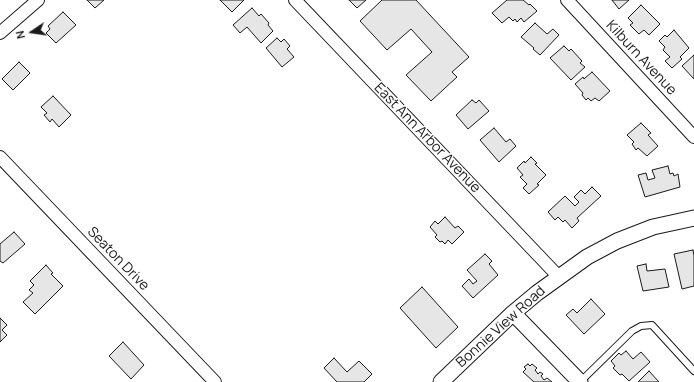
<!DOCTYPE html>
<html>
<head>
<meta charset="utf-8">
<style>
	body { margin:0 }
	#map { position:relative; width:694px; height:382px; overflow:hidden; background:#fff; font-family:Manrope,sans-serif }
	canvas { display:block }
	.north { position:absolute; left:12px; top:12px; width:40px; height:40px; -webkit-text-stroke:3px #fff; paint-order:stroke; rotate:257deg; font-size:11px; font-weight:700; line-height:16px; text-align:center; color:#1a1a1a }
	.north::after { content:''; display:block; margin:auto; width:14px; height:18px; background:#1a1a1a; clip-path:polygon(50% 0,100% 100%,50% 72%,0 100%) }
</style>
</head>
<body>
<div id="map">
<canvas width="694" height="382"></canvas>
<div class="north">N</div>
</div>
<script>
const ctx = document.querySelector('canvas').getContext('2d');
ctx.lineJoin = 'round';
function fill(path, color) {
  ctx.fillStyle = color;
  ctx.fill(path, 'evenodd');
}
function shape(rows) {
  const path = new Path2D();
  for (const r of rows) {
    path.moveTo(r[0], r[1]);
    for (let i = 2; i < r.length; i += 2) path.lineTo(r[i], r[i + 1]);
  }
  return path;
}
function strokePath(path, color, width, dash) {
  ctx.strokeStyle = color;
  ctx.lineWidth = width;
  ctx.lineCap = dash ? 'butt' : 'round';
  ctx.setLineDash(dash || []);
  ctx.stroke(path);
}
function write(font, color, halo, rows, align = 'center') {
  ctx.font = font + ' Manrope,sans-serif';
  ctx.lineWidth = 3;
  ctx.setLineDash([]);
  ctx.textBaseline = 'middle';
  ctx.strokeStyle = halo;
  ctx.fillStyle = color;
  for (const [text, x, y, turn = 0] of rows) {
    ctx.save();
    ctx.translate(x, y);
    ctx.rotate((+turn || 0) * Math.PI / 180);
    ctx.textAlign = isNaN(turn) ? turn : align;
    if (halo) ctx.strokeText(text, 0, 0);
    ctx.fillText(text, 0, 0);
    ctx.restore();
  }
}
const building = shape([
	[87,0,104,0,95,8,87,0],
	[220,0,244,0,232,12,220,0],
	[349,0,366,0,357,8,349,0],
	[382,0,416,0,469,57,452,72,457,77,431,101,406,75,432,52,411,29,387,50,360,21,382,0],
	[507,0,523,0,529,5,530,4,537,11,524,22,521,18,517,22,515,19,513,21,509,17,502,23,492,13,507,0],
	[612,0,629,0,619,9,612,0],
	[641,5,660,24,649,35,644,30,639,34,630,25,633,23,628,18,641,5],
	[252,8,259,16,261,14,269,23,268,25,273,31,261,43,247,27,240,33,233,25,252,8],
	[63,12,76,25,56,43,46,33,50,29,48,26,63,12],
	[535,23,547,34,553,29,559,35,540,55,533,49,534,48,521,37,535,23],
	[674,30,689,48,680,57,682,59,672,68,665,61,670,57,663,50,665,47,659,41,665,35,667,37,674,30],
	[277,38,281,42,284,39,290,46,287,49,294,57,282,67,266,48,277,38],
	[564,46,569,51,571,49,582,61,580,63,585,67,571,80,550,58,564,46],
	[694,55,694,79,682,66,694,55],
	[19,62,30,73,13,90,2,79,19,62],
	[592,72,610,91,599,101,595,98,591,101,588,98,586,100,582,95,583,93,575,84,583,77,584,79,592,72],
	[53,96,71,115,59,127,52,119,50,122,44,115,47,113,41,107,53,96],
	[472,100,476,103,479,100,489,111,468,129,456,115,472,100],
	[641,123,651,133,648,135,658,146,647,156,638,148,636,150,632,144,634,142,627,135,641,123],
	[494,128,506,142,510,139,516,146,499,162,480,140,494,128],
	[531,157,537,163,535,164,546,175,537,184,539,185,529,194,523,188,527,184,520,177,523,175,517,168,524,161,525,163,531,157],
	[668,166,670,174,673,173,674,176,678,174,680,187,645,197,638,175,646,173,648,180,655,178,652,170,668,166],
	[592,187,601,196,577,218,579,221,572,228,565,220,563,222,558,217,555,220,548,212,565,196,575,206,579,202,574,197,581,190,585,194,592,187],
	[445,217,455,228,458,226,464,232,452,244,448,240,445,244,442,241,440,242,435,237,437,235,430,227,435,221,438,224,445,217],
	[14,232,25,244,3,263,0,261,0,244,14,232],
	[693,250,694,256,694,286,682,289,674,254,693,250],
	[485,254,492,261,489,264,498,275,473,298,462,286,469,279,473,284,477,281,467,270,485,254],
	[646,264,647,271,665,269,669,287,643,291,637,266,646,264],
	[46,265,53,273,51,274,63,286,35,314,23,302,33,293,29,290,34,285,30,281,46,265],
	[422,287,458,327,436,348,400,308,422,287],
	[591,299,605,314,584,334,566,315,573,309,577,313,591,299],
	[0,318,7,325,2,330,7,335,0,342,0,318],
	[123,342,144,365,131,379,109,356,123,342],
	[626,351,633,359,641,352,650,362,629,381,622,374,620,375,613,368,615,366,611,361,619,353,621,355,626,351],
	[334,358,347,372,359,361,372,374,364,382,337,382,324,368,334,358],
	[528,364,530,366,532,364,537,368,535,370,538,374,540,372,543,374,541,376,544,380,547,378,552,382,534,382,523,372,526,369,524,367,528,364],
	[649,371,659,382,638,382,649,371]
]);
fill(building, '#e6e6e6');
strokePath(building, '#1a1a1a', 1);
const service = shape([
	[580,382,632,331,641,326,652,325,694,371]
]);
const minor = shape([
	[295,0,559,277],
	[567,0,694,137],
	[0,33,38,0],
	[0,157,215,382]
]);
const tertiary = shape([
	[513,313,580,382],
	[441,382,513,313,537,293,587,257,617,241,653,227,694,218]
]);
strokePath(service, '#1a1a1a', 8);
strokePath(minor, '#1a1a1a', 14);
strokePath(tertiary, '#1a1a1a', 17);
strokePath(service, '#fff', 6);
strokePath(minor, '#fff', 12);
strokePath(tertiary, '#fff', 15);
write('14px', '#1a1a1a', '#fff', [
	["Kilburn Avenue",641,58,47],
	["East Ann Arbor Avenue",427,138,46],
	["Seaton Drive",118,259,46],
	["Bonnie View Road",501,327,-42]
]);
</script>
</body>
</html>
